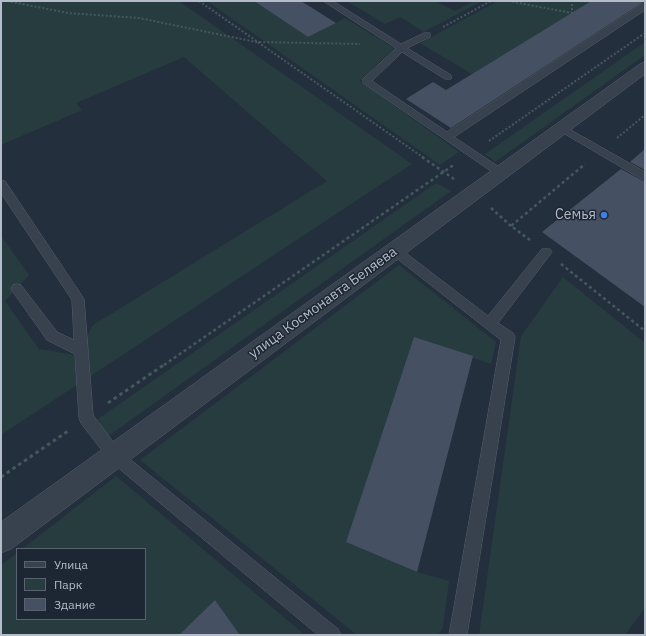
<!DOCTYPE html>
<html>
<head>
<meta charset="utf-8">
<style>
	body { margin:0 }
	#map { position:relative; width:646px; height:636px; overflow:hidden; background:#242f3e; font-family:"IBM Plex Sans",sans-serif }
	canvas { display:block }
	.frame { position:absolute; inset:0; border:2px solid #b4bcc9; pointer-events:none }
	.legend { position:absolute; left:16px; top:548px; width:130px; height:72px; box-sizing:border-box; background:#1d2633; border:1px solid #59626f; margin:0; padding:5px 7px; list-style:none; font-size:12px; color:#b4bcc9 }
	.legend li { display:flex; align-items:center; gap:8px; height:20px }
	.legend b { width:20px; border:1px solid #59626f }
</style>
</head>
<body>
<div id="map">
<canvas width="646" height="636"></canvas>
<div class="frame"></div>
<ul class="legend">
<li><b style="height:5px;background:#38414e"></b>Улица</li>
<li><b style="height:11px;background:#263c3f"></b>Парк</li>
<li><b style="height:11px;background:#455162"></b>Здание</li>
</ul>
</div>
<script>
const ctx = document.querySelector('canvas').getContext('2d');
ctx.lineJoin = 'round';
function fill(path, color) {
  ctx.fillStyle = color;
  ctx.fill(path, 'evenodd');
}
function shape(rows) {
  const path = new Path2D();
  for (const r of rows) {
    path.moveTo(r[0], r[1]);
    for (let i = 2; i < r.length; i += 2) path.lineTo(r[i], r[i + 1]);
  }
  return path;
}
function strokePath(path, color, width, dash) {
  ctx.strokeStyle = color;
  ctx.lineWidth = width;
  ctx.lineCap = dash ? 'butt' : 'round';
  ctx.setLineDash(dash || []);
  ctx.stroke(path);
}
function write(font, color, halo, rows, align = 'center') {
  ctx.font = font + ' "IBM Plex Sans",sans-serif';
  ctx.lineWidth = 3;
  ctx.setLineDash([]);
  ctx.textBaseline = 'middle';
  ctx.strokeStyle = halo;
  ctx.fillStyle = color;
  for (const [text, x, y, turn = 0] of rows) {
    ctx.save();
    ctx.translate(x, y);
    ctx.rotate((+turn || 0) * Math.PI / 180);
    ctx.textAlign = isNaN(turn) ? turn : align;
    if (halo) ctx.strokeText(text, 0, 0);
    ctx.fillText(text, 0, 0);
    ctx.restore();
  }
}
fill(shape([
	[1,1,179,1,412,164,1,435,1,236,29,275,5,301,39,349,75,355,80,350,93,325,327,181,184,57,76,103,82,110,1,145],
	[207,1,254,1,308,37,345,18,394,48,360,81,459,152,440,165],
	[349,1,435,1,455,11,474,1,482,1,424,32,400,17,385,24,348,2],
	[498,1,591,1,472,74,420,43],
	[645,42,645,55,495,162,485,154],
	[436,183,451,191,107,437,98,419],
	[399,265,496,342,491,364,414,337,346,542,417,572,449,581,443,627,438,635,357,635,140,460],
	[563,277,645,343,645,608,625,635,479,635,521,336],
	[116,476,305,635,240,635,215,600,179,635,1,635,1,565,17,553,17,619,145,619,145,549,22,549]
]), '#263c3f');
fill(shape([
	[254,1,301,1,336,23,308,37],
	[591,1,645,1,451,128,406,99,433,82,446,90],
	[645,149,645,170,630,162],
	[621,169,645,182,645,307,542,232],
	[414,337,473,356,417,572,346,542],
	[215,600,240,635,179,635]
]), '#455162');
const service = shape([
	[323,1,333,1,401,44,424,33,430,33,430,37,407,48,451,75,451,79,445,79,402,52,372,81,447,132,642,4,645,4,645,10,454,137,505,171,506,174,501,178,363,83,363,79,396,48,323,1],
	[562,125,645,172,645,181,558,130,557,128,562,125],
	[1,180,5,181,84,299,93,415,120,451,338,629,341,635,318,635,110,461,81,423,79,418,75,354,47,340,11,289,13,285,17,284,21,285,57,332,74,340,72,300,1,193,1,180],
	[394,245,398,247,488,316,542,249,550,249,552,252,498,323,513,333,515,337,467,635,449,635,501,340,390,253,388,250,390,247,394,245]
]);
const minor = shape([
	[645,62,645,74,11,549,1,553,1,522,640,64,645,62]
]);
strokePath(service, '#565f6c', 1);
strokePath(minor, '#565f6c', 1);
strokePath(shape([
	[7,1,68,13,139,18,256,42,360,44],
	[199,1,424,158],
	[508,1,572,13,572,1],
	[443,27,491,1],
	[617,138,645,115],
	[489,141,645,33]
]), '#44595c', 2, [2, 2]);
strokePath(shape([
	[422,157,454,179],
	[491,208,511,226],
	[530,240,511,226,585,164],
	[561,264,645,331],
	[164,365,455,164]
]), '#44595c', 2.5, [3, 3]);
strokePath(shape([
	[108,403,165,364],
	[1,477,68,431]
]), '#44595c', 3, [3.5, 3.5]);
fill(service, '#38414e');
fill(minor, '#38414e');
for (const [x, y, r, color] of [
	[604,215,4,"#3f7fe0"]
]) {
  const dot = new Path2D();
  dot.arc(x, y, r, 0, 2 * Math.PI);
  ctx.fillStyle = color;
  ctx.fill(dot);
  strokePath(dot, '#1d2633', 1.5);
}
write('14px', '#b4bcc9', '#1d2633', [
	["Семья",596,215]
], 'right');
write('14px', '#b4bcc9', '#1d2633', [
	["улица Космонавта Беляева",323,303,-36]
]);
</script>
</body>
</html>
